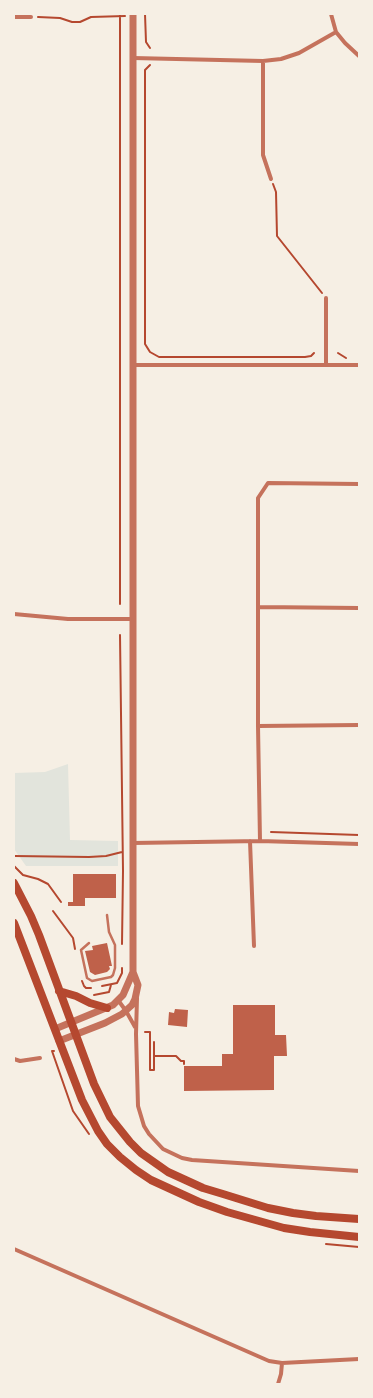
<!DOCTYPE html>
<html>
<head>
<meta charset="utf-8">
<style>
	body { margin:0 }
	#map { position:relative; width:373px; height:1398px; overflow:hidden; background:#f6efe4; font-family:"Libre Baskerville",serif }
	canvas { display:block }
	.frame { position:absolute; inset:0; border:15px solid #f6efe4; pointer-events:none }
</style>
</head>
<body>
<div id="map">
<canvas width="373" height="1398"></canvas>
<div class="frame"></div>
</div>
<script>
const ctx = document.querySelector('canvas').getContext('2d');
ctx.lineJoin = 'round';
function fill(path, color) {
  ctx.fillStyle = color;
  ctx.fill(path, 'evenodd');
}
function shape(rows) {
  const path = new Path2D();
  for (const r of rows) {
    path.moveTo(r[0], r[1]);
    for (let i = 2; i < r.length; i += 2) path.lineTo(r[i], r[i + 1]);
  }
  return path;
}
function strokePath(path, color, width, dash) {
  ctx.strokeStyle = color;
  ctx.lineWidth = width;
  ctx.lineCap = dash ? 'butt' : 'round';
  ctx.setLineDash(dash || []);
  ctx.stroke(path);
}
fill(shape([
	[68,764,70,840,118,841,118,866,26,866,14,849,14,773,45,772]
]), '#e2e4dc');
fill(shape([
	[73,874,116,874,116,898,85,898,85,906,68,906,68,902,73,902],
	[107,943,112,966,109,966,110,969,107,972,95,975,90,972,85,951,93,950,92,946],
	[233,1005,275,1005,275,1035,286,1035,287,1056,274,1056,274,1090,184,1091,184,1066,222,1066,222,1054,233,1054],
	[175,1009,188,1010,187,1027,168,1025,169,1012,174,1013]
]), '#bf614a');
strokePath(shape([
	[145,14,146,42,150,48],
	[38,17,60,18,72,22,80,22,91,17,125,16],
	[150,65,145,70,145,344,150,352,159,357,305,357,311,356,314,353],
	[273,184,276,192,277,236,322,293],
	[338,353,346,358],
	[120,604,120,14],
	[120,635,123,871,122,944],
	[271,832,359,835],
	[14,856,89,857,106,856,122,852],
	[14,866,23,875,38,879,48,884,61,902],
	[53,911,73,938,75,949],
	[82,981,84,986,86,988,91,988],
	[102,986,117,983,122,973,122,968],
	[94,995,109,992,111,985],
	[145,1032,150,1032,150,1070,154,1070,154,1042],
	[54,1051,52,1051,73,1111,89,1134],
	[154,1056,176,1056,181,1061,184,1061,184,1064],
	[326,1244,359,1247]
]), '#b5482f', 2);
strokePath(shape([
	[89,943,81,950,87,978,92,981,111,977,113,975,115,968,115,945,109,932,107,915]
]), '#c5725c', 2.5);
strokePath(shape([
	[331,14,336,32,345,43,359,56],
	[14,17,31,17],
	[133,58,263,61,281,59,299,53,336,32],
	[263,61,263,155,271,179],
	[326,298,326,365],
	[133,365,359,365],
	[259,607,359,608],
	[14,614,68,619,132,619],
	[258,726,359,725],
	[250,841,254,946],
	[260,841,258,726,258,498,268,483,359,484],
	[133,843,260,841,359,844],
	[137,998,136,1034,138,1106,144,1126,149,1134,163,1149,182,1158,192,1160,359,1171],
	[118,1000,126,1011,135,1027],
	[14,1059,20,1061,40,1058],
	[14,1249,269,1361,282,1363,359,1359],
	[278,1384,281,1374,282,1363]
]), '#c5725c', 4);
strokePath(shape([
	[55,1029,113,1005,123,995,133,972],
	[59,1041,105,1023,122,1014,132,1005,135,999,138,985,133,972,133,14]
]), '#c5725c', 7);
strokePath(shape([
	[14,883,31,916,39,935,94,1084,110,1117,130,1142,141,1153,168,1172,203,1188,223,1194,268,1208,293,1213,316,1216,359,1219],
	[14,923,82,1100,98,1131,107,1144,120,1157,136,1170,151,1180,199,1202,227,1212,284,1228,310,1232,359,1237],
	[59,991,76,996,90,1003,107,1008]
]), '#b5482f', 8);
</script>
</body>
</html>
